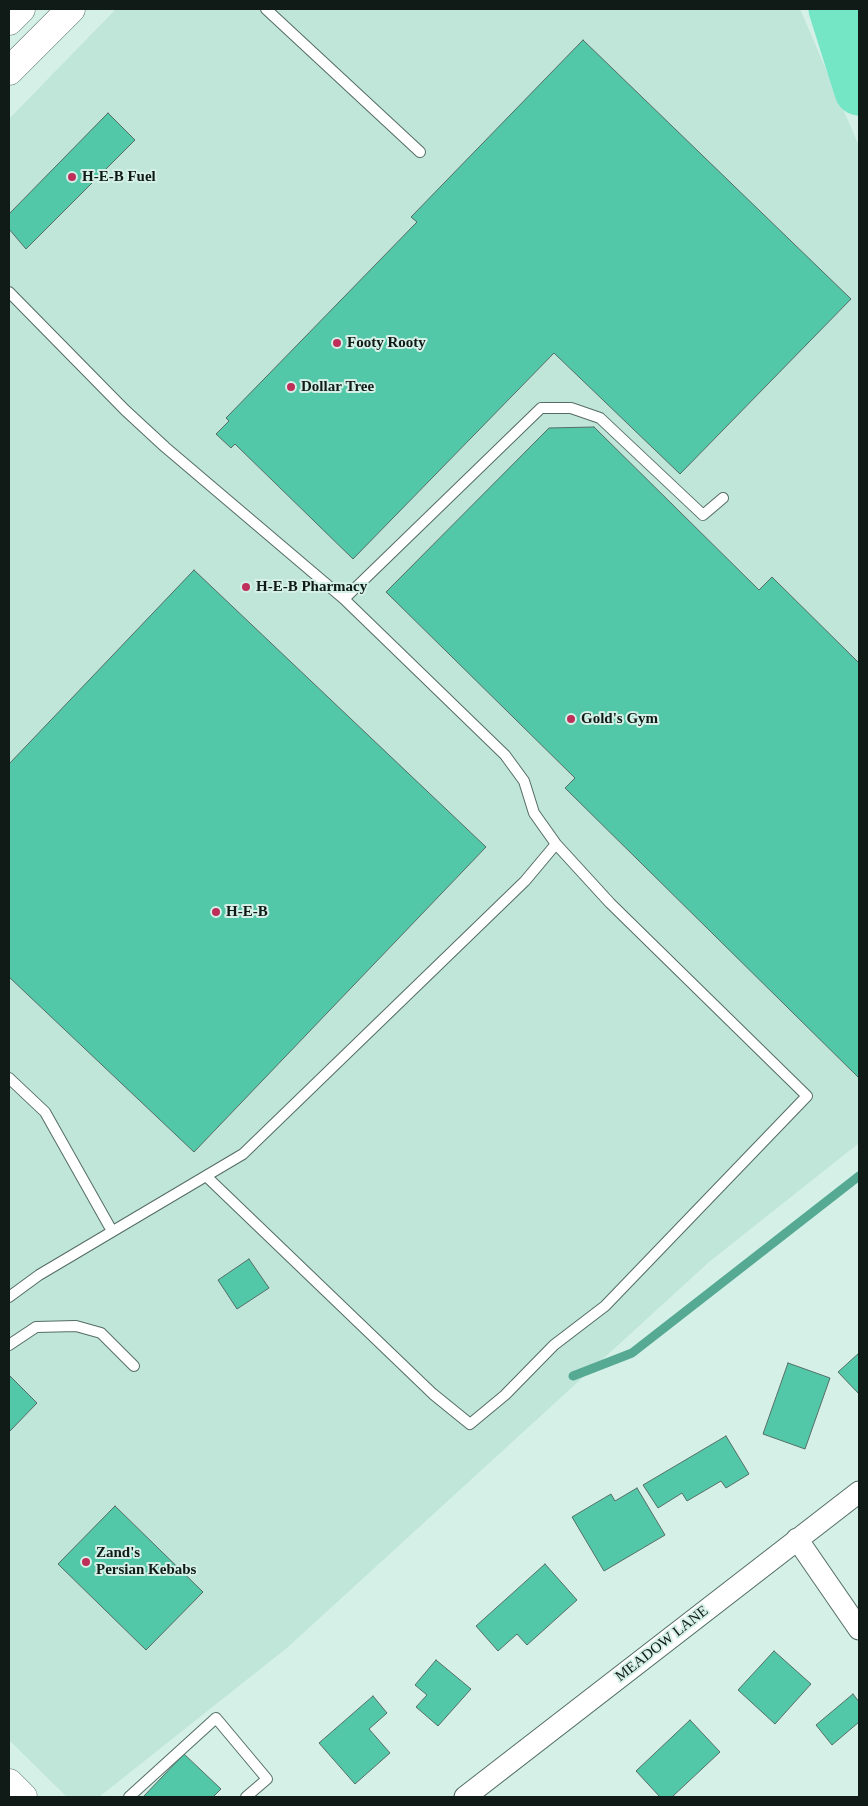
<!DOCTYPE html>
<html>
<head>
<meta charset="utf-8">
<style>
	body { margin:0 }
	#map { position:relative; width:868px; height:1806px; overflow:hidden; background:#d4f0e7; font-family:"Times New Roman",serif }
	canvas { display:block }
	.frame { position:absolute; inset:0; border:10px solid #101a17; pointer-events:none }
</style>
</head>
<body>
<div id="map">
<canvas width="868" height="1806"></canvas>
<div class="frame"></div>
</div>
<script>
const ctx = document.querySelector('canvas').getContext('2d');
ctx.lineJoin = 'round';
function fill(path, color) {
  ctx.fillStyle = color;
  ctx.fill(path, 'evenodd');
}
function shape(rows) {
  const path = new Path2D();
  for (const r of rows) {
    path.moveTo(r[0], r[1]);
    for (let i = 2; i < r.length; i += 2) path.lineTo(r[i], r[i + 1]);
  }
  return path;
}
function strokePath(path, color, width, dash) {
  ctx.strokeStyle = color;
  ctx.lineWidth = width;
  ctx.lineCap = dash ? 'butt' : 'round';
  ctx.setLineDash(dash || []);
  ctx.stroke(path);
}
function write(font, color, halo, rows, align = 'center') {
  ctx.font = font + ' "Times New Roman",serif';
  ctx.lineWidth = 4;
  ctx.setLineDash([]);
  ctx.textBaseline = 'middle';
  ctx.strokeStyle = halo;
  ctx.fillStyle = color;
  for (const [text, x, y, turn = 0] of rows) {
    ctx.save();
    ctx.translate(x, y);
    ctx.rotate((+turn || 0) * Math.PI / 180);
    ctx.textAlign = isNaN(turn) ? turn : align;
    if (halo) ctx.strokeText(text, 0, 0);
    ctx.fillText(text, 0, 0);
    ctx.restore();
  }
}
fill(shape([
	[116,9,800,9,859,146,859,1143,709,1262,288,1647,99,1797,67,1797,9,1740,9,119]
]), '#c0e5d9');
strokePath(shape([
	[573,1376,632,1353,859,1176]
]), '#56a992', 9);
strokePath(shape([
	[833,9,859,91]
]), '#74e6c6', 49);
const building = shape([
	[583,40,851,299,680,474,554,353,353,559,235,444,231,448,216,434,229,421,226,418,417,222,411,217,583,40],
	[108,113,135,140,26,249,9,229,9,214,108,113],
	[594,427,759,590,772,577,859,663,859,1078,565,788,575,778,386,592,549,428,594,427],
	[194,570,486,847,194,1152,9,977,9,764,194,570],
	[249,1259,269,1288,237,1309,218,1280,249,1259],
	[859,1353,859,1394,838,1372,859,1353],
	[788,1363,830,1378,805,1449,763,1434,788,1363],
	[9,1375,37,1403,9,1432,9,1375],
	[726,1436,749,1474,726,1488,721,1481,687,1501,682,1493,658,1508,643,1485,726,1436],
	[637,1488,665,1535,604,1571,572,1517,611,1494,615,1501,637,1488],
	[115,1506,203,1592,146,1650,58,1564,115,1506],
	[545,1564,577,1600,527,1645,517,1634,498,1651,476,1626,545,1564],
	[774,1651,811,1684,775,1724,738,1690,774,1651],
	[436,1660,471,1689,438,1726,416,1707,427,1695,415,1685,436,1660],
	[853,1694,859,1702,859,1722,832,1745,816,1725,853,1694],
	[373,1696,387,1713,369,1729,390,1753,355,1784,319,1743,373,1696],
	[690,1720,720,1752,672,1797,660,1797,636,1771,690,1720],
	[184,1754,221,1789,213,1797,143,1797,184,1754]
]);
fill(building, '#53c8a9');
strokePath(building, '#556e66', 1);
const lane = shape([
	[266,9,420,152],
	[9,292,125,410,165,447,344,599,505,755,524,781,534,813,556,844,525,881,243,1154,39,1275,9,1297],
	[344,599,541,408,571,408,600,418,703,515,723,498],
	[9,1078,45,1112,112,1231],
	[206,1176,433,1394,470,1424,505,1395,554,1345,605,1306,807,1096,610,903,556,844],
	[9,1345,36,1327,76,1326,101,1333,134,1366],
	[129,1797,216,1718,267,1779,246,1797]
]);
const street = shape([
	[797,1539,859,1629],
	[465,1797,859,1492]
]);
const secondary = shape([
	[9,21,21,9],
	[9,71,71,9]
]);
const primary = shape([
	[9,1783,23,1797]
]);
strokePath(lane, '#546d65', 12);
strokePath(street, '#546d65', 23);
strokePath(secondary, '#546d65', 29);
strokePath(primary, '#546d65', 29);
strokePath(lane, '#fff', 10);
strokePath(street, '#fff', 21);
strokePath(secondary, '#fff', 28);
strokePath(primary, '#fff', 28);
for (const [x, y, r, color] of [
	[72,177,5,"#be2f5a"],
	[337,343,5,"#be2f5a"],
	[291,387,5,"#be2f5a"],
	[246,587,5,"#be2f5a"],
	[571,719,5,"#be2f5a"],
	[216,912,5,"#be2f5a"],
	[86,1562,5,"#be2f5a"]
]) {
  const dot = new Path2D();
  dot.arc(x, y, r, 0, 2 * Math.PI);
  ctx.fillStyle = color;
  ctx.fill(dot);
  strokePath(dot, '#d4f0e7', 2);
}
write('bold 15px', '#101a17', '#d4f0e7', [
	["H-E-B Fuel",82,177],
	["Footy Rooty",347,343],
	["Dollar Tree",301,387],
	["H-E-B Pharmacy",256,587],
	["Gold's Gym",581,719],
	["H-E-B",226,912],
	["Zand's",96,1553],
	["Persian Kebabs",96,1570]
], 'left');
write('15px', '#101a17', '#d4f0e7', [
	["MEADOW LANE",662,1644,-38]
]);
</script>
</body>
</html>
